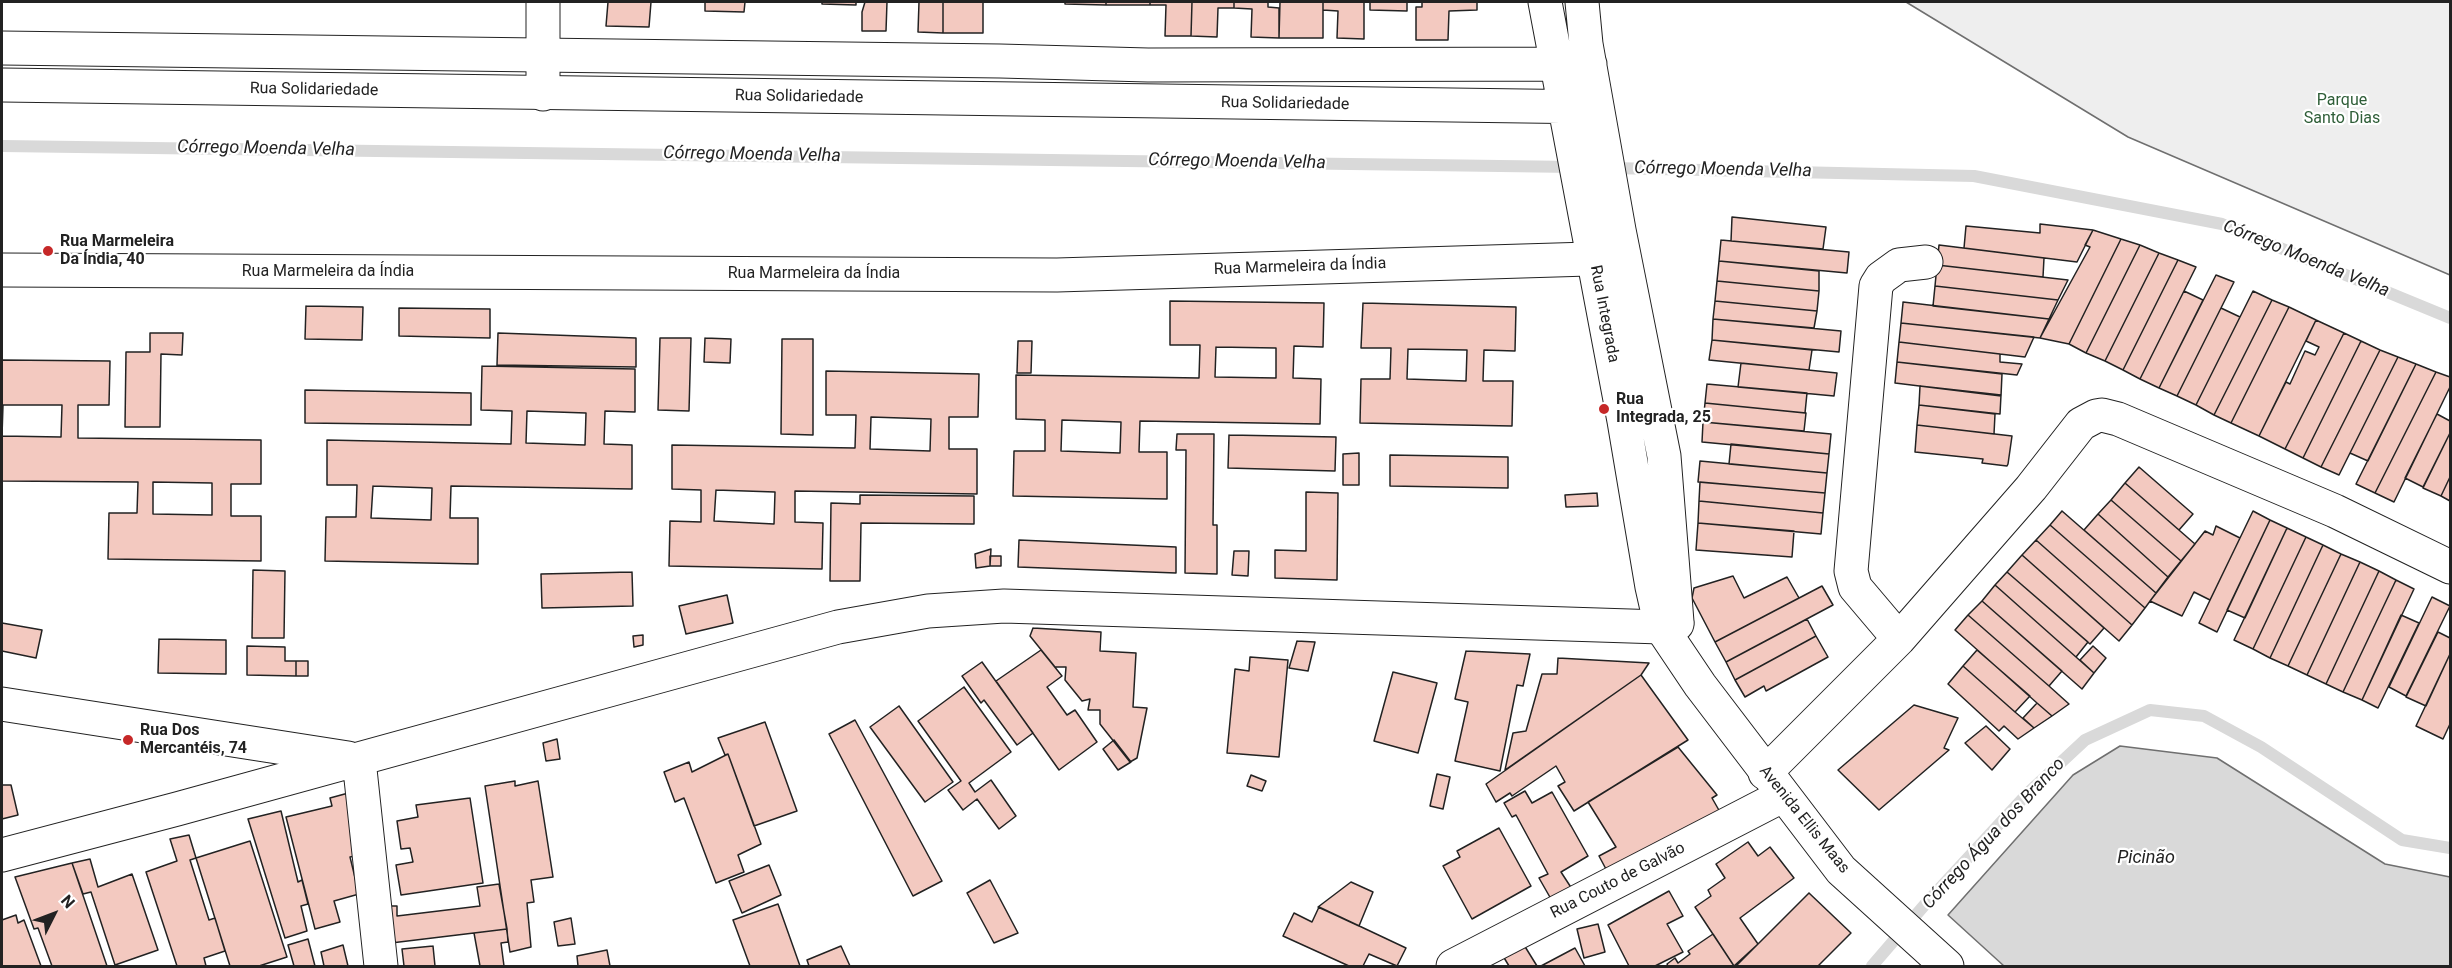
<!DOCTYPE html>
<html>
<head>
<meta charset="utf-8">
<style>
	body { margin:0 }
	#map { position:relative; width:2452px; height:968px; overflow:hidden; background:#fff; font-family:Roboto,sans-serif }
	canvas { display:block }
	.frame { position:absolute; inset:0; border:3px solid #222; pointer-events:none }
	.north { position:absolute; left:24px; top:884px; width:60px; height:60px; -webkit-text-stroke:4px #fff; paint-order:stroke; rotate:48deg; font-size:16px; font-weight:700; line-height:24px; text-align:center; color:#222 }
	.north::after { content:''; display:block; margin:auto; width:21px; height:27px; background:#222; clip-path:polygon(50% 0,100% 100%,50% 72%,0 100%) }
</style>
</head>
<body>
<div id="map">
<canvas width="2452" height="968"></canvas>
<div class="frame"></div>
<div class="north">N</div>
</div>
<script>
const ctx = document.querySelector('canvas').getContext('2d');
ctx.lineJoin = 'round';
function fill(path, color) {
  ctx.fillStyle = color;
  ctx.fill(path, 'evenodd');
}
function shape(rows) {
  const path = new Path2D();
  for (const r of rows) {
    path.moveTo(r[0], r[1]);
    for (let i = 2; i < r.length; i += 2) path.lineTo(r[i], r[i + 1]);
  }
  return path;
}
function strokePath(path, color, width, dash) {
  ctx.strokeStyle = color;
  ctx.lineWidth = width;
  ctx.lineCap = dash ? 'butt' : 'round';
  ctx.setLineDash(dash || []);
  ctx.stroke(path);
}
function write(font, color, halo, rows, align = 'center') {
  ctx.font = font + ' Roboto,sans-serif';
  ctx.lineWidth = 4.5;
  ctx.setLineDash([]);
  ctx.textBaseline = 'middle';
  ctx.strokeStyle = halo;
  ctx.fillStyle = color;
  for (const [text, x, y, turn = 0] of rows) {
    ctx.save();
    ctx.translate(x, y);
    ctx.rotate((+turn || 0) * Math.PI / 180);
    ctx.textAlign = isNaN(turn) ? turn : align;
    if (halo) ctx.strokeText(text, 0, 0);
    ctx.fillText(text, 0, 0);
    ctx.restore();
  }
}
const green = shape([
	[1906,2,2450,2,2450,275,2128,137,1906,2]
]);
fill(green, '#eee');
strokePath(green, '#6f6f6f', 1.5);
const water = shape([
	[2120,746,2217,758,2385,864,2450,877,2450,966,2004,966,1948,915,2073,775,2120,746]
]);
fill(water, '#d9d9d9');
strokePath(water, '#6f6f6f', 1.5);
strokePath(shape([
	[2,146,1575,167],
	[1611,168,1974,176,2222,224,2450,318],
	[1872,966,1928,901,2027,794,2085,740,2150,710,2204,716,2261,747,2402,840,2450,848]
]), '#d9d9d9', 12);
const building = shape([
	[608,2,651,2,649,27,606,26,608,2],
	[705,2,745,2,744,12,705,11,705,2],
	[822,2,856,2,856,5,822,4,822,2],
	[865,2,887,2,886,31,862,31,862,12,865,2],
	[919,2,943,2,943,33,918,32,919,2],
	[943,2,983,2,983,33,943,33,943,2],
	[1065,2,1106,2,1106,5,1065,4,1065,2],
	[1106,2,1150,2,1150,5,1106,5,1106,2],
	[1150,2,1192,2,1191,36,1165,36,1166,5,1150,5,1150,2],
	[1192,2,1234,2,1234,8,1218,8,1217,37,1191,36,1192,2],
	[1234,2,1268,2,1268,7,1279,8,1279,38,1251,37,1252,9,1234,8,1234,2],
	[1280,2,1323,2,1323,38,1279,38,1280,2],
	[1323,2,1364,2,1364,39,1337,38,1338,11,1323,10,1323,2],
	[1370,2,1407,2,1407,11,1370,10,1370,2],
	[1422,2,1477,2,1477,10,1449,11,1448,40,1416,40,1416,7,1422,7,1422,2],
	[1732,217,1826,227,1823,249,1731,241,1732,217],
	[2040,224,2093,230,2077,262,1964,248,1966,226,2040,233,2040,224],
	[2093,230,2121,239,2069,344,2040,338,2090,247,2085,245,2093,230],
	[2121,239,2140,245,2086,353,2069,344,2121,239],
	[1721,240,1849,252,1847,273,1719,261,1721,240],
	[1939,245,2044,258,2043,277,1937,265,1939,245],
	[2140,245,2159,253,2105,361,2086,353,2140,245],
	[2159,253,2178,260,2123,370,2105,361,2159,253],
	[2178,260,2196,267,2140,379,2123,370,2178,260],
	[1719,261,1819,271,1819,291,1717,281,1719,261],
	[1937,265,2068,280,2058,300,1935,286,1937,265],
	[2216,275,2234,282,2177,396,2159,388,2216,275],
	[1717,281,1819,291,1817,311,1715,301,1717,281],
	[1935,286,2058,300,2049,319,1933,306,1935,286],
	[2184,291,2203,300,2159,388,2140,379,2184,291],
	[2253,291,2272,300,2214,415,2196,405,2253,291],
	[2272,300,2289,307,2231,423,2214,415,2272,300],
	[1170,301,1324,303,1323,347,1294,346,1293,378,1321,379,1320,424,1140,421,1139,452,1167,452,1167,499,1013,496,1014,451,1045,451,1045,420,1016,419,1016,375,1199,378,1200,345,1170,345,1170,301],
	[1216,347,1276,348,1276,378,1215,377,1216,347],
	[1062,420,1121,422,1120,453,1061,451,1062,420],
	[1715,301,1817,311,1814,328,1713,319,1715,301],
	[1363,303,1516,307,1515,351,1484,350,1483,381,1513,381,1512,426,1360,423,1361,379,1390,379,1391,348,1361,348,1363,303],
	[1408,349,1467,350,1466,381,1407,379,1408,349],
	[1903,303,1903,302,2049,319,2040,338,1901,323,1903,303],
	[306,306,363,307,362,340,305,339,306,306],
	[2289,307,2316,320,2259,436,2231,423,2289,307],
	[399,308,490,309,490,338,399,336,399,308],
	[2221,308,2240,317,2196,405,2177,396,2221,308],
	[1713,319,1841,331,1839,352,1712,340,1713,319],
	[2316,320,2344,333,2285,449,2259,436,2286,382,2290,384,2305,351,2315,355,2319,347,2306,341,2316,320],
	[1901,323,2034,337,2025,357,1899,342,1901,323],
	[150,333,183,333,182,355,161,354,160,427,125,427,126,352,150,352,150,333],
	[498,333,636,338,636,367,497,365,498,333],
	[2344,333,2361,341,2303,458,2285,449,2344,333],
	[660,338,691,338,689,411,658,410,660,338],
	[705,338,731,339,730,363,704,362,705,338],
	[782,339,813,339,813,435,781,434,782,339],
	[1712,340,1812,350,1809,370,1709,360,1712,340],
	[1018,341,1032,341,1031,373,1017,373,1018,341],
	[2361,341,2380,350,2321,467,2303,458,2361,341],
	[1899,342,2000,354,2000,362,2022,364,2017,375,1897,362,1899,342],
	[2380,350,2398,357,2339,475,2321,467,2380,350],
	[2398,357,2416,364,2368,461,2350,453,2398,357],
	[2,360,110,361,109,405,78,405,78,438,261,440,261,484,231,484,231,516,261,516,261,561,108,559,109,513,137,513,138,482,2,481,2,360],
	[3,405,62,405,61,437,2,436,3,405],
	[153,482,212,483,212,515,153,514,153,482],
	[1897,362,2002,374,2001,396,1895,383,1897,362],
	[1741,363,1837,373,1834,396,1738,387,1741,363],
	[2416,364,2436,372,2375,493,2356,484,2416,364],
	[482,366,635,369,635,412,605,411,604,444,632,445,632,489,451,486,450,518,478,518,478,564,325,561,326,517,356,517,357,485,327,485,327,440,511,444,512,411,481,410,482,366],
	[527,411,586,413,585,445,526,443,527,411],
	[373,486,432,488,431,520,371,518,373,486],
	[826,371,979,374,978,417,949,417,949,449,977,449,977,494,795,491,795,522,823,523,822,569,669,566,670,521,701,522,701,490,672,489,672,445,855,448,856,415,826,415,826,371],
	[871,417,931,419,930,451,870,449,871,417],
	[716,490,775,492,774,524,714,521,716,490],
	[2436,372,2450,377,2450,387,2394,502,2375,493,2436,372],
	[1707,384,1807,393,1805,413,1705,403,1707,384],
	[1920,386,2001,395,2000,414,1919,405,1920,386],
	[305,390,471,393,471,425,305,423,305,390],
	[1705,403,1806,413,1804,431,1703,422,1705,403],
	[1919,405,1995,414,1994,434,1917,425,1919,405],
	[2437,414,2450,421,2450,433,2423,487,2405,478,2437,414],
	[1703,422,1831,434,1829,454,1702,442,1703,422],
	[1917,425,2012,436,2008,464,2007,466,1982,463,1983,459,1915,452,1917,425],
	[2450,433,2450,477,2441,496,2423,488,2450,433],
	[1177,434,1214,434,1213,525,1217,525,1217,574,1185,573,1186,450,1176,450,1177,434],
	[1229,435,1336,437,1335,471,1228,468,1229,435],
	[1731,444,1829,454,1827,473,1729,464,1731,444],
	[1359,453,1359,485,1343,485,1343,454,1359,453],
	[1390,455,1508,457,1508,488,1390,486,1390,455],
	[1700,461,1827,473,1825,493,1698,482,1700,461],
	[2139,467,2193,514,2179,530,2125,483,2139,467],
	[2450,477,2450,501,2441,496,2450,477],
	[1700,482,1825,493,1823,513,1699,501,1700,482],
	[2125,483,2195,544,2181,561,2111,500,2125,483],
	[1306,492,1338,493,1337,580,1275,578,1275,550,1306,551,1306,492],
	[1597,493,1598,506,1566,507,1565,495,1597,493],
	[860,495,974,496,974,524,861,523,860,581,830,581,831,503,860,504,860,495],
	[2111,500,2181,561,2168,577,2098,514,2111,500],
	[1699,501,1823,513,1821,534,1698,523,1699,501],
	[2062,511,2156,593,2145,608,2050,525,2062,511],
	[2253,511,2270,520,2217,632,2199,623,2253,511],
	[2098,514,2168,577,2156,593,2084,530,2098,514],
	[2270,520,2287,528,2245,618,2227,610,2270,520],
	[1698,523,1794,531,1792,557,1696,550,1698,523],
	[2050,525,2145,608,2132,625,2036,540,2050,525],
	[2216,526,2240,538,2210,600,2194,592,2182,616,2150,601,2205,531,2213,535,2216,526],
	[2287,528,2306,537,2253,649,2234,640,2287,528],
	[2306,537,2323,545,2270,658,2253,649,2306,537],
	[1019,540,1176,547,1176,573,1018,567,1019,540],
	[2036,540,2132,625,2119,641,2022,555,2036,540],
	[2323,545,2341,554,2288,666,2270,658,2323,545],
	[991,549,990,566,976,568,975,554,991,549],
	[1234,551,1249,551,1248,576,1232,575,1234,551],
	[2341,554,2360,562,2307,675,2288,666,2341,554],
	[2022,555,2104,628,2090,644,2007,572,2022,555],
	[990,556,1001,556,1001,566,990,566,990,556],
	[2360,562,2379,571,2326,684,2307,675,2360,562],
	[253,570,285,571,284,638,252,638,253,570],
	[2379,571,2396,580,2343,692,2326,684,2379,571],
	[632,572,633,606,542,608,541,574,632,572],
	[2007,572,2088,642,2076,657,1995,585,2007,572],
	[1733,576,1744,598,1787,577,1799,598,1715,642,1692,598,1694,588,1733,576],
	[2396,580,2414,589,2362,700,2343,692,2396,580],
	[1995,585,2094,673,2082,689,1982,601,1995,585],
	[1822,586,1833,605,1726,662,1715,642,1822,586],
	[727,595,733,623,686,634,679,606,727,595],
	[2432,597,2450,606,2406,696,2389,687,2432,597],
	[1982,601,2062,671,2049,686,1968,615,1982,601],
	[1968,615,2049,686,2069,704,2052,716,2037,703,1955,630,1968,615],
	[2401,615,2419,623,2378,708,2362,700,2401,615],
	[1807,619,1816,636,1735,680,1726,662,1807,619],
	[2,623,42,630,36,658,2,651,2,623],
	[1033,628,1101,632,1100,651,1136,653,1133,707,1147,708,1137,758,1130,762,1100,724,1100,710,1088,710,1090,699,1082,701,1065,680,1066,667,1055,667,1030,636,1033,628],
	[2438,632,2450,638,2450,654,2426,706,2406,697,2438,632],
	[643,635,643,645,634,647,633,636,643,635],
	[1816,636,1828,657,1766,691,1764,686,1745,697,1735,680,1816,636],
	[159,639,226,640,226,674,158,673,159,639],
	[1297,641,1315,642,1308,671,1289,668,1297,641],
	[247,646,285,647,285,661,296,661,296,676,247,675,247,646],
	[2093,646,2106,658,2094,673,2080,660,2093,646],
	[1041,650,1062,676,1047,687,1067,715,1075,710,1097,742,1059,770,996,681,1041,650],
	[1977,650,2030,696,2015,712,1963,666,1977,650],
	[1466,651,1530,654,1523,686,1517,685,1500,771,1455,761,1468,702,1455,699,1466,651],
	[2450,654,2450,724,2443,739,2416,726,2450,654],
	[1250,657,1288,660,1279,757,1227,753,1235,669,1249,671,1250,657],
	[1558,658,1649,663,1641,675,1505,770,1513,733,1526,731,1542,674,1557,674,1558,658],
	[296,661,308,661,308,676,296,676,296,661],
	[982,662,1033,733,1017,745,984,700,981,703,962,676,982,662],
	[1963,666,2015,712,2034,728,2018,739,2004,726,1999,731,1948,684,1963,666],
	[1393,672,1437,683,1418,753,1374,741,1393,672],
	[1641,675,1688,740,1574,811,1558,786,1565,782,1556,766,1512,796,1510,793,1496,802,1486,784,1641,675],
	[964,687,1011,752,969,783,975,792,991,780,1016,816,999,829,977,799,963,810,948,790,961,781,918,721,964,687],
	[2037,703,2052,716,2034,728,2023,718,2037,703],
	[1914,705,1958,718,1944,748,1949,750,1879,810,1838,770,1914,705],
	[899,706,953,782,925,802,870,727,899,706],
	[855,720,942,881,913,896,829,734,855,720],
	[765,722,797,811,754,826,728,754,725,755,718,738,765,722],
	[1986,726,2010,749,1992,770,1965,743,1986,726],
	[557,739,560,759,546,761,543,743,557,739],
	[1114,740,1131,762,1118,770,1103,749,1114,740],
	[1678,747,1717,795,1712,798,1720,812,1607,871,1599,856,1616,847,1588,802,1678,747],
	[728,754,761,844,738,855,744,872,716,883,684,798,675,802,664,772,689,762,692,772,728,754],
	[1437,774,1450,777,1443,809,1430,806,1437,774],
	[1251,775,1266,781,1262,791,1247,786,1251,775],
	[515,781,515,786,538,781,553,877,531,880,534,902,527,903,531,947,510,952,485,786,515,781],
	[2,785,11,785,18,815,2,819,2,785],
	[1525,791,1532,803,1552,792,1588,856,1561,872,1572,889,1551,899,1539,878,1548,874,1516,815,1512,817,1504,803,1525,791],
	[352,792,360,855,350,857,359,894,334,901,340,922,315,929,286,817,332,806,330,798,352,792],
	[470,798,483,883,401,895,396,865,413,862,410,848,401,849,397,821,418,817,416,805,470,798],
	[281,811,298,882,302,880,308,904,301,906,307,931,285,938,248,819,281,811],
	[1499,828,1531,886,1472,919,1443,866,1460,857,1457,851,1499,828],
	[189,835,196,858,190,860,209,920,215,918,225,951,204,958,206,966,177,966,146,872,177,861,170,839,189,835],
	[250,841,287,957,259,966,230,966,196,858,250,841],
	[1748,842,1758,856,1770,847,1794,878,1740,918,1758,944,1734,966,1695,907,1711,896,1708,890,1725,878,1716,864,1748,842],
	[90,859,98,887,132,874,158,950,115,965,91,892,83,894,72,863,90,859],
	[72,863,107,966,52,966,38,928,34,929,15,877,72,863],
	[769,865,781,895,742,913,729,881,769,865],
	[990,880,1018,933,994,943,967,893,990,880],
	[1351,882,1373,892,1359,926,1318,907,1351,882],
	[499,884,507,929,391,943,386,906,397,906,397,916,480,906,477,887,499,884],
	[1669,891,1683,916,1667,924,1683,952,1655,966,1629,966,1608,925,1669,891],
	[1809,893,1851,933,1818,966,1736,966,1809,893],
	[778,904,800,966,750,966,733,920,778,904],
	[1319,907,1406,948,1397,966,1369,954,1363,966,1349,966,1283,936,1294,913,1312,922,1319,907],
	[16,915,18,923,24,920,41,966,2,966,2,920,16,915],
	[571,918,575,944,558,946,554,922,571,918],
	[1598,924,1605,952,1584,958,1577,929,1598,924],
	[507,929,508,942,501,943,504,966,480,966,474,933,507,929],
	[1713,934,1734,966,1668,966,1667,964,1675,958,1678,963,1690,954,1688,951,1713,934],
	[308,939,315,966,294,966,288,945,308,939],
	[343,945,348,966,324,966,321,952,343,945],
	[1524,945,1537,966,1509,966,1503,956,1524,945],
	[433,946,435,966,404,966,402,949,433,946],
	[841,946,850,966,809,966,807,960,841,946],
	[1575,948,1585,966,1541,966,1575,948],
	[607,950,610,966,578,966,577,956,607,950]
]);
fill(building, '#f3c9c0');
strokePath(building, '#222', 1.5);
const minor = shape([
	[543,94,543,2],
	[1899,639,1855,587,1851,571,1876,286,1881,278,1899,265,1926,262],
	[2,704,348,758],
	[359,760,381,966],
	[1765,773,1899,639,2031,488,2081,424,2096,416,2102,415,2118,419,2335,511,2450,567],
	[2,855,177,809,838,627,928,611,1004,606,1661,627,1677,624],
	[1453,966,1782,796]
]);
const tertiary = shape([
	[2,270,1057,275,1622,258]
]);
const secondary = shape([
	[1545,2,1624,421,1652,587,1661,627,1700,685,1841,870,1947,966],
	[1582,2,1586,44,1619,230,1664,456,1677,622],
	[2,48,1000,61,1148,65,1590,64],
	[2,85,1597,107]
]);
strokePath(minor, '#222', 35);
strokePath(tertiary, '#222', 35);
strokePath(secondary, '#222', 35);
strokePath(minor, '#fff', 33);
strokePath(tertiary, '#fff', 33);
strokePath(secondary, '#fff', 33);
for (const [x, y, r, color] of [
	[48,251,6,"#c62828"],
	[1604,409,6,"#c62828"],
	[128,740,6,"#c62828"]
]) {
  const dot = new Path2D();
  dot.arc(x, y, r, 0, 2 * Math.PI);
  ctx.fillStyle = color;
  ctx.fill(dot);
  strokePath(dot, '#fff', 2);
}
write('16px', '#222', '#fff', [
	["Rua Solidariedade",314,90,1],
	["Rua Solidariedade",799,97,1],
	["Rua Solidariedade",1285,104,1],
	["Rua Marmeleira da Índia",1300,267,-2],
	["Rua Marmeleira da Índia",328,272],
	["Rua Marmeleira da Índia",814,274],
	["Rua Integrada",1604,314,79],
	["Avenida Ellis Maas",1804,820,51],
	["Rua Couto de Galvão",1618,881,-27]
]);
write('16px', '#2f5e38', '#fff', [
	["Parque",2342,101],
	["Santo Dias",2342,119]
]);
write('bold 16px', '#222', '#fff', [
	["Rua Marmeleira",60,242],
	["Da Índia, 40",60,260],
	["Rua",1616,400],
	["Integrada, 25",1616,418],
	["Rua Dos",140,731],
	["Mercantéis, 74",140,749]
], 'left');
write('italic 18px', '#222', '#fff', [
	["Córrego Moenda Velha",266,149,1],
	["Córrego Moenda Velha",752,155,1],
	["Córrego Moenda Velha",1237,162,1],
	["Córrego Moenda Velha",1723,170,1],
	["Córrego Moenda Velha",2306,259,22],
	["Córrego Água dos Branco",1994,834,-47],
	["Picinão",2146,858]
]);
</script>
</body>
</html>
